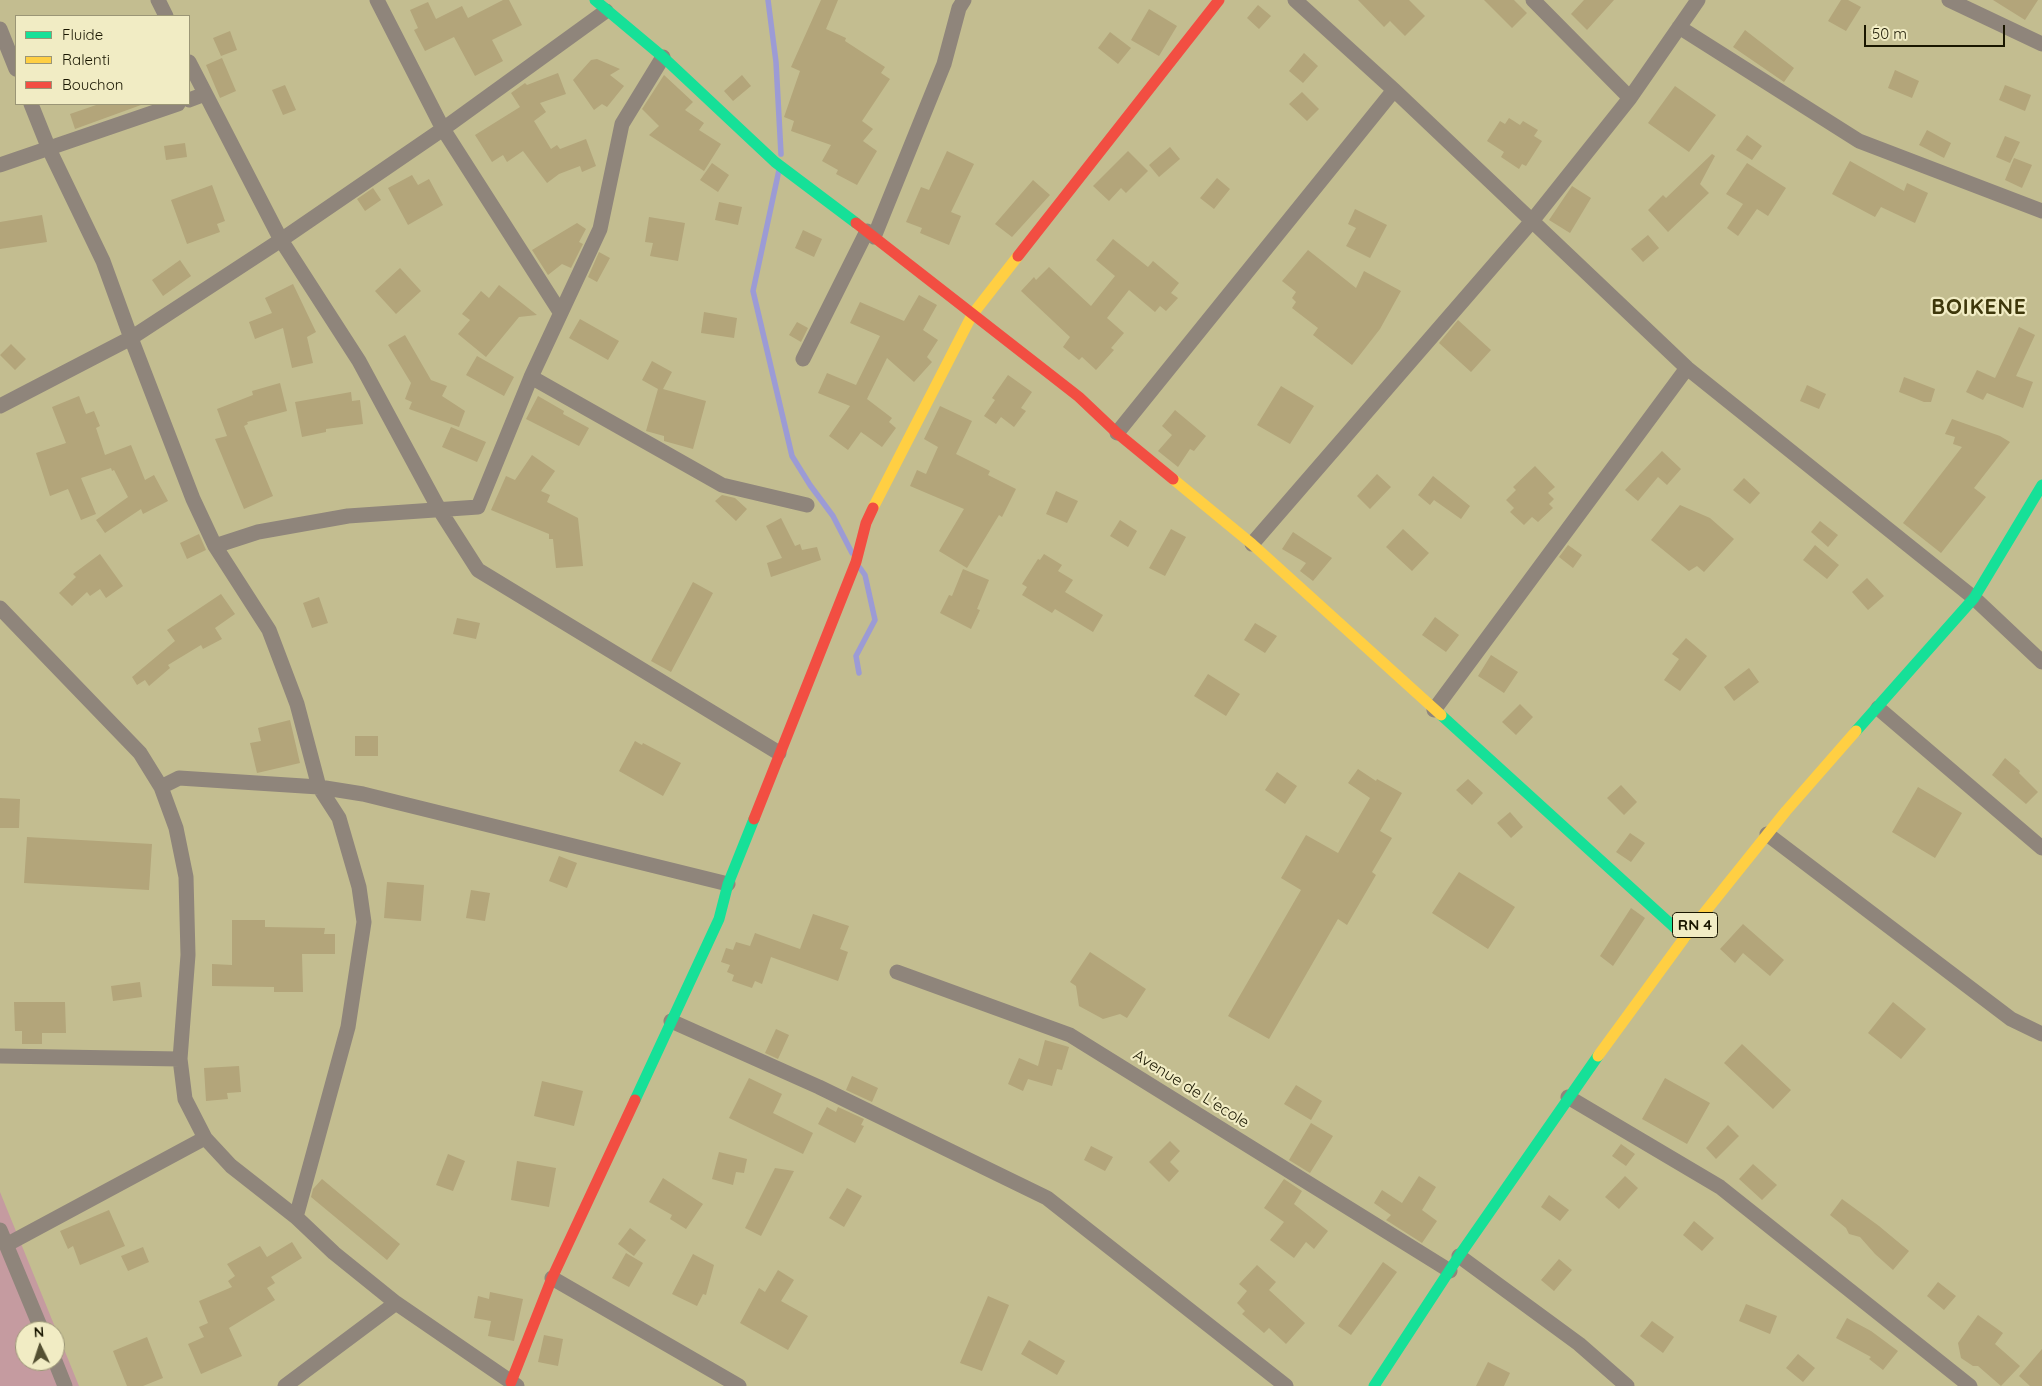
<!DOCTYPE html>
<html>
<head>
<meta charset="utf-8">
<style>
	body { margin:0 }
	#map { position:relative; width:2042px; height:1386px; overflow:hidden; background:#c3bd90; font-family:Quicksand,sans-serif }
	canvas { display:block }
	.legend { position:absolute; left:15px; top:15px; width:175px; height:90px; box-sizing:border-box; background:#f1ecc4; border:1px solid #9b9676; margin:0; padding:6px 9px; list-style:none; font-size:15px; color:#191600 }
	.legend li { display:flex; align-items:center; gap:10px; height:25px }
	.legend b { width:25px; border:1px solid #9b9676 }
	.north { position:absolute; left:15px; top:1321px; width:50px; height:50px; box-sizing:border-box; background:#f1ecc4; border:1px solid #9b9676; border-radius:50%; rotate:356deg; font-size:14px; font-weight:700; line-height:20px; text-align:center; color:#191600 }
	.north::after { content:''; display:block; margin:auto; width:18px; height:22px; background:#545032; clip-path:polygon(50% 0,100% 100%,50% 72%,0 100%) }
	.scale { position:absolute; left:1864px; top:25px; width:141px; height:22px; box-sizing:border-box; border:2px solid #191600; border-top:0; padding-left:6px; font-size:15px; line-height:18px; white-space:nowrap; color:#191600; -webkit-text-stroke:4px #f1ecc4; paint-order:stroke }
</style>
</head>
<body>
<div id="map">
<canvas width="2042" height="1386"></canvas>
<ul class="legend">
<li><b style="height:6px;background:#16e098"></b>Fluide</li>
<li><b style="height:6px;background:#ffcf43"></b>Ralenti</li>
<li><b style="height:6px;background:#f24e42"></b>Bouchon</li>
</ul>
<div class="north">N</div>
<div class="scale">50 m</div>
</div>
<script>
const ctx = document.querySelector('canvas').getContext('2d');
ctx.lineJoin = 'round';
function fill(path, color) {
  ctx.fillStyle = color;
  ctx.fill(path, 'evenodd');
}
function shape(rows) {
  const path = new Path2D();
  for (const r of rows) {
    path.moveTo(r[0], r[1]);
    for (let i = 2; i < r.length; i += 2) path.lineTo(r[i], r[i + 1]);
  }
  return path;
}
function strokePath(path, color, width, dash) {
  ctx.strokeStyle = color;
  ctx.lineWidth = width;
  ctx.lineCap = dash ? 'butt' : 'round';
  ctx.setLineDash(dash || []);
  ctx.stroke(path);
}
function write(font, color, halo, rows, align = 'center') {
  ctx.font = font + ' Quicksand,sans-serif';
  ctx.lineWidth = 4.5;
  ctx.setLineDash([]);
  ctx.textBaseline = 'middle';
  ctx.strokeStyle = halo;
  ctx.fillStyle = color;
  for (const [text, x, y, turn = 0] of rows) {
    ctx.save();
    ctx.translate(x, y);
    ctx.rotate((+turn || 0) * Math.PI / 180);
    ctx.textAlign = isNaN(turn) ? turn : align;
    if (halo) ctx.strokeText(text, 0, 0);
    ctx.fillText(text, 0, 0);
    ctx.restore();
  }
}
fill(shape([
	[0,1192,79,1386,0,1386],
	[25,1331,55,1331,55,1361,25,1361]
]), '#c59ba0');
strokePath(shape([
	[768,0,776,62,781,154],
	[779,170,753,291,792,456,810,485,833,516,852,553],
	[859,673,856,656,875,620,865,575,860,568]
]), '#9c9bd5', 5.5);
fill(shape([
	[503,0,509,0,522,25,492,40,503,61,475,76,454,37,425,51,414,30,418,28,410,10,428,2,436,19,462,6,468,18],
	[821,0,838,0,826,29,846,38,845,41,885,67,881,73,890,79,862,121,873,129,863,141,877,151,857,185,836,174,838,170,822,161,831,145,791,131,794,121,784,117,800,71,791,67],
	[1358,0,1409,0,1425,16,1405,36,1390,21,1384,27],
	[1484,0,1514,0,1527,13,1512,28],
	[1584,0,1614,0,1587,30,1571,14],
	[1841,0,1848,0,1861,7,1846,31,1828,21],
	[1993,0,2038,0,2025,20],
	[1258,5,1271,16,1259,29,1247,18],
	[1149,9,1177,26,1159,56,1131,40],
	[1745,30,1794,68,1784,82,1733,47],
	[230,31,237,50,221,56,213,38],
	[1110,32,1131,48,1118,64,1098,48],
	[1304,53,1318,66,1303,83,1289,71],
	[222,58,236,91,220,98,206,65],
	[597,59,620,69,610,75,624,86,607,107,602,104,594,110,573,80,591,60],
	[1895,70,1919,81,1912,98,1888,88],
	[558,73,566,94,540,103,546,112,534,121,551,149,557,145,560,149,586,139,596,166,582,172,580,166,559,174,547,183,523,151,507,162,503,155,492,162,475,135,520,107,511,93,525,83,527,85],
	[664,75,693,102,685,110,704,123,699,130,721,144,704,171,649,135,659,126,642,109],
	[742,75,751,86,733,101,724,91],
	[285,85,296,110,283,115,272,90],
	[2005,85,2031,95,2025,111,1999,100],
	[1675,86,1716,115,1689,152,1648,123],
	[1302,92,1319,109,1307,121,1289,104],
	[99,104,140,104,141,105,75,129,70,114],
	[1509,118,1520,125,1523,121,1538,130,1534,136,1542,141,1526,166,1522,164,1519,169,1501,157,1504,152,1487,141,1500,121,1505,124],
	[1927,130,1951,143,1944,158,1919,145],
	[1747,135,1762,146,1752,160,1736,150],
	[2005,136,2020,142,2010,163,1996,157],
	[185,143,187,157,166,160,164,146],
	[1170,147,1180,159,1159,177,1149,165],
	[947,151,974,164,951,212,961,216,949,245,920,233,922,228,906,222,921,187,929,190],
	[1128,151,1148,171,1126,193,1121,188,1109,201,1093,186],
	[1712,154,1715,156,1700,184,1709,193,1668,232,1648,210,1663,195,1666,198],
	[2014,158,2032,165,2022,188,2005,180],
	[1850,161,1904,191,1907,183,1928,193,1915,223,1881,207,1875,217,1832,194],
	[712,163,729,175,718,192,700,180],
	[1747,163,1786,188,1768,216,1757,209,1738,236,1727,228,1743,204,1726,194],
	[412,175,418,185,429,179,443,205,408,225,388,188],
	[1217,178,1230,189,1214,209,1200,198],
	[1033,180,1050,195,1012,237,995,224],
	[212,185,225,221,217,224,220,232,187,244,171,200],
	[1572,186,1591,198,1570,233,1549,220],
	[373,188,381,200,365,211,357,199],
	[719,202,742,207,738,225,715,220],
	[1355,209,1387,225,1370,258,1346,246,1356,228,1348,224],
	[42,215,47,242,0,249,0,222],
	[649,217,685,223,678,261,650,256,653,243,645,242],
	[577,223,586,229,579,242,583,244,571,268,562,264,548,275,532,250],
	[803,230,822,239,814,257,795,248],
	[1648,235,1659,248,1643,262,1631,249],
	[1113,239,1148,267,1153,261,1179,283,1171,293,1178,298,1166,311,1160,306,1155,312,1129,290,1107,318,1124,333,1111,348,1114,350,1096,370,1082,357,1079,360,1063,347,1070,337,1021,291,1034,277,1036,280,1049,267,1091,306,1115,276,1096,260],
	[1308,250,1356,288,1364,271,1401,291,1380,329,1352,365,1313,335,1318,328,1292,308,1296,302,1292,298,1296,292,1282,281],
	[599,252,610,258,597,282,588,277],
	[180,260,191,276,163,296,152,280],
	[400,268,421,291,396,314,375,291],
	[293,284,316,332,307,337,313,363,292,368,283,328,255,339,249,322,272,313,265,298],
	[499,285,537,315,519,317,486,357,458,334,470,320,462,314,481,291,489,298],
	[919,295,937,305,923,330,938,340,927,357,932,362,914,382,887,358,867,399,892,418,889,422,896,428,882,447,861,432,848,450,829,436,850,406,818,393,827,373,856,385,880,336,850,323,860,302,904,321],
	[704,312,737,318,734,338,701,333],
	[580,319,619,341,608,360,569,338],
	[1458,320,1491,350,1471,372,1439,343],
	[797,322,808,328,801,342,789,335],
	[2019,327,2035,335,2016,376,2033,382,2023,408,1987,393,1983,400,1966,392,1977,370,1995,378],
	[405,335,431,380,447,386,442,396,465,411,459,427,409,409,412,402,405,399,411,383,388,345],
	[11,344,26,359,15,370,0,355],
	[477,356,514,377,504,396,466,375],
	[652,361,672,372,663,389,706,401,693,449,664,441,664,436,646,431,658,389,642,380],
	[1008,375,1032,392,1021,408,1026,411,1014,427,1001,417,996,424,984,416,995,400,992,398],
	[1904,377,1935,389,1931,402,1924,402,1899,392],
	[280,383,287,411,247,422,248,424,244,426,273,496,244,509,215,439,227,436,217,409,253,395,252,391],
	[1807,385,1826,394,1819,409,1800,401],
	[1281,386,1314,406,1290,444,1257,425],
	[351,392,352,401,360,400,363,424,326,429,326,432,302,437,295,402],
	[79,396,86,414,94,411,100,426,96,428,105,455,131,445,145,480,154,475,168,501,143,514,141,509,105,533,96,520,128,497,114,470,112,471,111,468,81,478,96,514,81,520,68,489,50,496,36,453,66,443,52,407],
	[538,396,564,411,563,414,589,428,579,446,526,419],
	[940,406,972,421,956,454,990,471,988,475,1016,489,1002,517,999,515,967,568,939,551,964,509,910,486,917,470,926,474,938,447,924,439],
	[1175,410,1206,436,1194,451,1190,449,1178,467,1158,451,1172,435,1162,426],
	[1952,419,2000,436,2010,442,1974,488,1986,497,1941,553,1903,523,1962,447,1953,444,1955,437,1945,434],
	[451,427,486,442,477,462,442,447],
	[1662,451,1681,469,1667,485,1658,477,1638,501,1625,490],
	[532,455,555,471,541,491,550,495,547,502,578,518,583,566,556,568,553,539,549,539,549,534,491,510,506,476,515,480],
	[1535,466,1555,487,1548,493,1554,499,1549,504,1553,508,1538,522,1532,517,1524,525,1510,512,1514,508,1506,500,1516,490,1513,487],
	[1377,474,1391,487,1370,509,1357,496],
	[1433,476,1470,506,1461,519,1434,500,1430,505,1418,495],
	[1744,478,1760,493,1750,504,1733,490],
	[1056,491,1078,501,1067,523,1046,514],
	[722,495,735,498,747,509,736,521,715,501],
	[1680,505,1710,518,1734,539,1704,572,1697,566,1689,571,1651,540],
	[781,518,795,546,800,544,802,550,817,547,821,560,771,577,767,563,782,558,766,526],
	[1120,520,1137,531,1128,547,1110,536],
	[1820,521,1838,535,1828,547,1811,532],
	[1171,529,1186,537,1165,576,1149,568],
	[1403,529,1429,553,1412,571,1386,547],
	[1293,532,1332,558,1313,581,1300,571,1306,563,1282,549],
	[199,534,206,550,187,559,180,543],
	[1568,545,1582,555,1573,568,1559,557],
	[1815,545,1839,565,1827,579,1803,560],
	[100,554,123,586,106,598,100,589,90,596,87,592,72,606,59,593,76,577,73,574],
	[1044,554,1062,565,1058,571,1073,580,1065,592,1103,615,1093,632,1055,609,1052,613,1022,595,1027,587,1022,584,1038,559,1040,560],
	[963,569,989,580,977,609,980,610,971,629,940,613,949,595,952,596],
	[1867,578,1884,596,1868,610,1852,592],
	[693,582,713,593,671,672,651,661],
	[221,594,235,614,215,628,222,639,203,649,201,645,168,665,170,668,149,686,145,680,137,685,132,677,175,641,167,630],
	[319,597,328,623,312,628,303,603],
	[1435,617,1459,635,1446,652,1422,635],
	[457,618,480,623,476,639,453,634],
	[1255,623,1277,636,1265,653,1244,640],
	[1686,638,1707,656,1680,691,1664,680,1679,659,1672,654],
	[1491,655,1518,672,1504,693,1478,676],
	[1749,668,1759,682,1734,701,1724,687],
	[1208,674,1240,694,1226,716,1194,696],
	[1520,704,1533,717,1516,735,1502,722],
	[290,720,300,763,257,773,250,743,261,741,258,728],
	[355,736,378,736,378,756,355,756],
	[635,741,642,745,643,743,681,763,663,796,619,771],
	[2005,758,2020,771,2019,773,2038,792,2026,804,1992,775],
	[1358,769,1376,781,1377,779,1402,793,1380,831,1392,838,1372,872,1376,875,1347,925,1338,919,1269,1039,1228,1016,1301,890,1281,878,1306,835,1338,853,1370,798,1348,783],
	[1277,772,1297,786,1285,804,1265,790],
	[1468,779,1483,793,1472,805,1456,790],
	[1621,785,1637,802,1624,815,1607,798],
	[1918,787,1962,813,1935,858,1892,832],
	[0,798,20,799,19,828,0,828],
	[1510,812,1523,827,1511,838,1497,823],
	[1630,833,1645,843,1631,862,1616,852],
	[27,837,152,844,149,890,24,883],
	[559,856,577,863,567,888,549,881],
	[1459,872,1515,907,1488,949,1432,913],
	[387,882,424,885,421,921,384,918],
	[471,890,490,893,485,921,466,918],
	[1631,908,1645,918,1613,966,1600,956],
	[813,914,849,926,840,949,848,952,838,981,771,957,762,984,755,981,752,988,732,981,734,975,727,972,730,965,721,962,726,948,733,950,736,942,750,946,755,933,800,949],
	[232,920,265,920,265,927,325,928,324,934,335,934,335,954,302,954,303,992,274,992,274,987,212,986,212,964,232,965],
	[1743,924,1784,960,1770,976,1743,953,1735,963,1720,949],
	[1090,952,1146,989,1127,1018,1120,1014,1103,1019,1079,1006,1076,986,1070,982],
	[140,982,142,997,113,1001,111,986],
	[14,1002,65,1002,66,1033,42,1033,42,1044,22,1044,22,1031,15,1031],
	[1893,1002,1926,1029,1901,1059,1868,1033],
	[776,1029,789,1035,778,1059,765,1053],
	[1045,1040,1069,1047,1062,1070,1057,1069,1052,1086,1028,1079,1023,1091,1008,1084,1019,1058,1038,1066],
	[1742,1044,1791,1090,1773,1109,1724,1063],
	[239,1066,241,1092,227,1093,228,1099,206,1101,204,1068],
	[852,1076,878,1088,872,1102,846,1090],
	[749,1078,782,1094,773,1113,813,1133,803,1154,729,1118],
	[1665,1078,1710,1103,1687,1144,1642,1119],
	[542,1081,583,1091,574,1126,534,1116],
	[1296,1085,1322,1101,1311,1120,1284,1104],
	[827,1107,836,1112,838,1107,864,1119,861,1125,864,1126,855,1143,818,1124],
	[1311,1123,1333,1136,1310,1173,1289,1160],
	[1728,1125,1739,1136,1716,1159,1706,1148],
	[1170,1141,1180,1151,1170,1162,1179,1171,1169,1182,1149,1162],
	[1621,1144,1635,1154,1626,1166,1612,1156],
	[1091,1146,1113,1157,1105,1171,1084,1160],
	[719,1152,747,1159,744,1173,736,1172,733,1185,712,1179],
	[448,1154,465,1161,453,1191,436,1185],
	[517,1161,556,1168,549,1207,511,1200],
	[1753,1164,1777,1185,1762,1200,1739,1179],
	[775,1168,794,1171,761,1236,745,1228],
	[1419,1176,1436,1187,1422,1210,1437,1221,1422,1243,1386,1220,1391,1215,1374,1203,1382,1190,1402,1203],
	[1625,1176,1638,1188,1619,1209,1605,1197],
	[663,1178,703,1204,686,1229,670,1219,672,1215,649,1202],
	[322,1179,400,1244,387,1260,311,1197,313,1189],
	[1284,1179,1302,1191,1294,1204,1328,1231,1314,1249,1306,1242,1294,1258,1270,1240,1284,1222,1264,1208],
	[847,1188,862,1196,844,1227,829,1218],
	[1549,1195,1569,1210,1560,1221,1541,1207],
	[1842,1199,1879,1226,1909,1251,1893,1270,1875,1254,1860,1237,1849,1234,1846,1228,1830,1215],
	[109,1210,125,1246,80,1265,73,1246,68,1249,60,1231],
	[1694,1221,1714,1238,1702,1251,1683,1235],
	[630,1228,646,1240,634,1256,618,1244],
	[292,1242,302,1258,271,1277,275,1283,267,1288,275,1300,229,1328,242,1356,201,1374,188,1344,204,1337,199,1327,208,1323,199,1301,232,1287,228,1281,235,1276,227,1264,260,1246,267,1257],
	[143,1247,149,1262,128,1271,121,1256],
	[626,1253,643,1263,629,1287,612,1278],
	[693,1254,714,1265,706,1295,703,1294,697,1306,672,1294],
	[1559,1259,1572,1270,1554,1291,1541,1280],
	[1383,1262,1397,1272,1351,1335,1338,1326],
	[1257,1265,1276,1282,1269,1290,1305,1323,1286,1344,1269,1328,1264,1333,1242,1314,1245,1311,1237,1303,1247,1291,1239,1284],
	[778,1270,794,1280,781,1301,808,1316,788,1350,740,1323,759,1288,765,1292],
	[1938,1282,1956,1296,1944,1310,1927,1296],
	[490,1292,523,1299,514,1341,488,1336,491,1321,474,1318,478,1296,489,1299],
	[988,1296,1009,1305,982,1371,960,1363],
	[1746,1304,1777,1316,1770,1334,1739,1321],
	[1978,1315,2003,1333,1995,1344,2020,1366,2001,1386,1978,1366,1973,1366,1961,1358,1958,1343],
	[1847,1318,1871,1331,1898,1351,1883,1370,1869,1359,1871,1357,1836,1338],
	[1652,1321,1674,1337,1663,1353,1640,1336],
	[544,1335,563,1339,558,1366,538,1362],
	[147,1337,163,1378,143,1386,127,1386,113,1351],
	[1029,1340,1065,1361,1057,1375,1021,1354],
	[2042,1349,2042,1386,2030,1386,2019,1376],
	[1798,1354,1815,1368,1803,1382,1786,1368],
	[1488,1362,1510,1373,1504,1386,1476,1386]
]), '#b3a57a');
strokePath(shape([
	[158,0,166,16],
	[377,0,443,129,560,312],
	[1295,0,1394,90,1687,368,1974,598,2042,662],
	[1533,0,1630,98],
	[1949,0,2042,44],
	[1679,27,1859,141,2042,211],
	[0,29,16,69],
	[189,62,281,240,359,361,439,509,478,570,779,753],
	[189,100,205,94],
	[31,104,49,149,103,261,131,338,193,499,215,546,269,630,297,704,319,787,339,818,359,887,364,922,348,1027,296,1217],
	[0,165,178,104],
	[874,237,944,64,959,8,964,0],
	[803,359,867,231],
	[531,377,722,485,807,505],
	[0,406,131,338,281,240,443,129,606,11],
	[1117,433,1394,90],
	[1252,544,1532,221,1630,98,1698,0],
	[215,546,258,532,348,516,478,507,531,377,600,229,622,124,663,57],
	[0,608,140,753,161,787,176,828,186,877,188,955,180,1059,185,1099,205,1138,231,1166,296,1217,334,1253,396,1303,517,1386],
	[1878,708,2042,848],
	[1434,710,1687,368],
	[161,787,179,778,319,787,363,794,728,884],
	[1767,834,2011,1019,2042,1034],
	[897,972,1070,1035,1450,1271],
	[671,1021,819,1087,1047,1198,1286,1386],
	[0,1056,180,1059],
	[1568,1097,1720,1187,1970,1386],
	[0,1230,42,1331],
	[6,1245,205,1138],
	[1459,1256,1579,1344,1627,1386],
	[552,1278,739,1386],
	[55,1361,65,1386],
	[285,1386,396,1303]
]), '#8f857b', 15);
strokePath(shape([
	[595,0,663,57,775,162,856,223],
	[1441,715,1685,937],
	[1856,731,1974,598,2042,485],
	[635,1100,719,919,728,884,754,819],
	[1374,1386,1459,1256,1598,1056]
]), '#16e098', 11);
strokePath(shape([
	[1173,479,1252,544,1441,715],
	[873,508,972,315,1018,256],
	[1598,1056,1685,937,1786,811,1856,731]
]), '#ffcf43', 11);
strokePath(shape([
	[856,223,1079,397,1117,433,1173,479],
	[1018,256,1219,0],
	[754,819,856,562,866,523,873,508],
	[511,1382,552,1278,635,1100]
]), '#f24e42', 11);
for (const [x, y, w] of [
	[1695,925,45]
]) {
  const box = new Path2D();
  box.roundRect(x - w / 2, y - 12.5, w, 25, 4);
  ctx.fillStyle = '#f1ecc4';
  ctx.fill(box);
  strokePath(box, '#191600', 1);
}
write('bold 15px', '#191600', null, [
	["RN 4",1695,925]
]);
write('16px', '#191600', '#f1ecc4', [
	["Avenue de L'ecole",1191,1089,32]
]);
ctx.letterSpacing = '1px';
write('bold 21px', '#3e370b', '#f1ecc4', [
	["BOIKENE",1979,308]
]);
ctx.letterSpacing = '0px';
</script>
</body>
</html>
